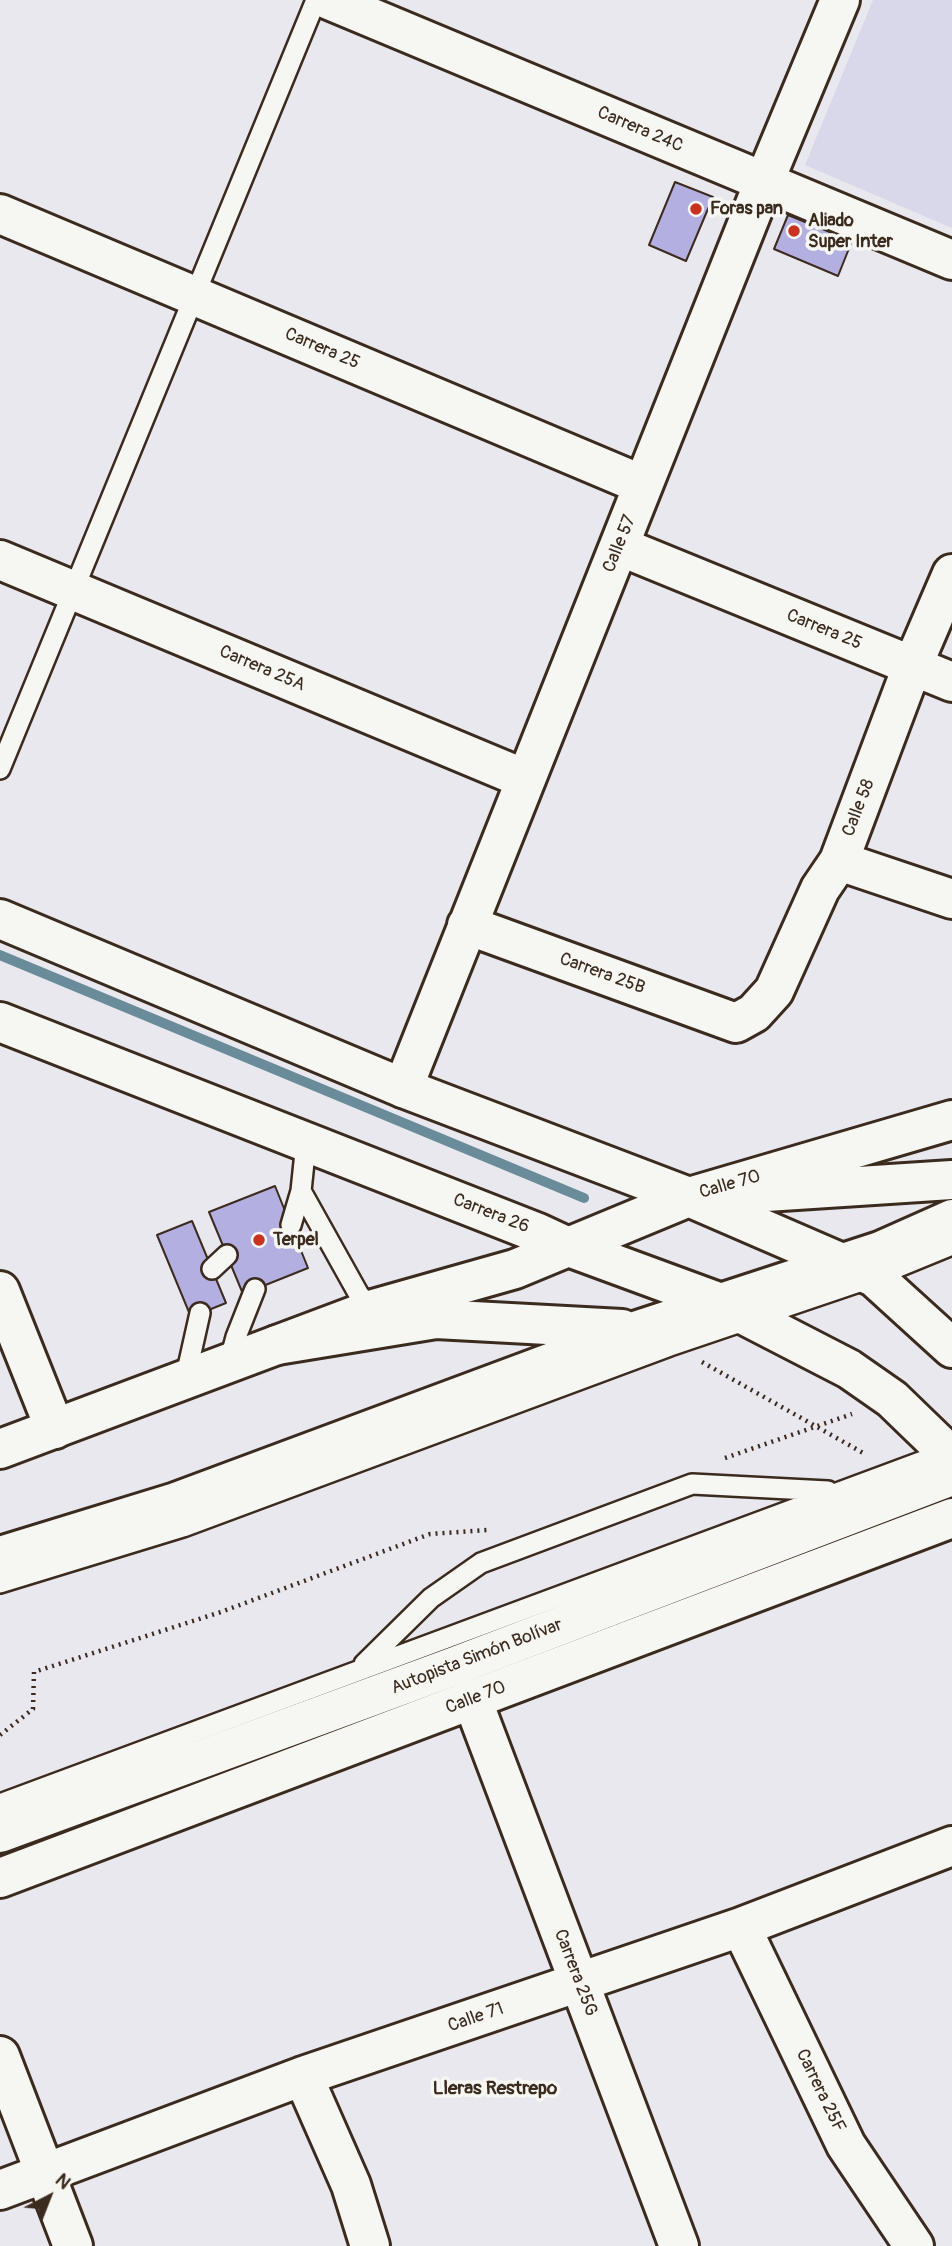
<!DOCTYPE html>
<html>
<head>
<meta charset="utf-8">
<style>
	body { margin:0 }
	#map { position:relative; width:952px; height:2246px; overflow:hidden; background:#e9e8ee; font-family:Pangolin,sans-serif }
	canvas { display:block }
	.north { position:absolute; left:14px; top:2162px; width:70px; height:70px; -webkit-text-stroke:5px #f6f6f2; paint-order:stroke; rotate:42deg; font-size:19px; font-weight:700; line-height:28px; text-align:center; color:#3b2a1e }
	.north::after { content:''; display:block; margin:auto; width:24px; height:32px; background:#3b2a1e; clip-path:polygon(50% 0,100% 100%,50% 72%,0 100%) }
</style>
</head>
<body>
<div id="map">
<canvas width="952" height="2246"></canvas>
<div class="north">N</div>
</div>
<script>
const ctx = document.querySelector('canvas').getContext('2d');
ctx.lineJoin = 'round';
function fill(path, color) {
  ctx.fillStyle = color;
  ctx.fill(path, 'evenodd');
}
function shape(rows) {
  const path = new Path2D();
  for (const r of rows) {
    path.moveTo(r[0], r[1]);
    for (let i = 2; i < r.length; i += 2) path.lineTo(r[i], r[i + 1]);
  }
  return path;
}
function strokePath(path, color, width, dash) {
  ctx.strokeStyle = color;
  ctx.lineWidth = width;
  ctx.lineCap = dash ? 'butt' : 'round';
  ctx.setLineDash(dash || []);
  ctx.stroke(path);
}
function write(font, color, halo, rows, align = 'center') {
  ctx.font = font + ' Pangolin,sans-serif';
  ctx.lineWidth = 7;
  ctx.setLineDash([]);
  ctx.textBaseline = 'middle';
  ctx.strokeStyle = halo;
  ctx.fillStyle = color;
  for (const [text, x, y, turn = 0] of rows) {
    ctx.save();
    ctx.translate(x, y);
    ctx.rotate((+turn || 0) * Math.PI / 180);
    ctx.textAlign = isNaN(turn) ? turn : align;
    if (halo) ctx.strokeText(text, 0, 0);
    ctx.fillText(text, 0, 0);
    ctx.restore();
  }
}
fill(shape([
	[873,0,952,0,952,228,805,165]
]), '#d9d7ea');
strokePath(shape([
	[0,955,584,1198]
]), '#6a8c9a', 10);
const building = shape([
	[675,182,713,197,686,261,649,245,675,182],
	[788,215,852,241,838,276,774,249,788,215],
	[275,1186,308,1268,243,1294,209,1212,275,1186],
	[192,1221,226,1303,191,1317,157,1235,192,1221]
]);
fill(building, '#b3afe0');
strokePath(building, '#3b2a1e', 2);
const service = shape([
	[0,769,316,0],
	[301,1191,358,1293,370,1310],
	[291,1225,301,1191,306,1143],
	[212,1269,227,1255],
	[229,1363,236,1337,255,1289],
	[185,1380,200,1313],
	[0,1583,183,1527,670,1346,874,1277,952,1245],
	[364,1664,431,1598,481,1563,692,1484,828,1491],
	[0,1804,950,1451]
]);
const minor = shape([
	[329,0,952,260],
	[0,214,643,485],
	[619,546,952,682],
	[0,560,525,779],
	[839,861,952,899],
	[467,925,736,1023,754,1013,774,991,820,889,839,861,912,667,952,574],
	[403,1088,764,182,840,0],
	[0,1291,55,1429],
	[472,1699,679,2246],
	[741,1927,846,2145,914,2246],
	[0,2056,73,2246],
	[303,2076,351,2185,370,2246],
	[0,2190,303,2076,741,1927,952,1846]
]);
const tertiary = shape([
	[0,919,403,1088,689,1197,874,1277,952,1348],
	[0,1022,538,1233,566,1246,721,1303,849,1369,892,1399,952,1457],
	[0,1449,370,1310,515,1269,689,1197,952,1120],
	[0,1878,952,1518]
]);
const trunk = shape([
	[689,1197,952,1180],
	[277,1345,436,1319,622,1329],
	[0,1556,173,1503,638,1330,880,1251,952,1219],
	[0,1833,455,1666,952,1476]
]);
strokePath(service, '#3b2a1e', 24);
strokePath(minor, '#3b2a1e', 44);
strokePath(tertiary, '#3b2a1e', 44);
strokePath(trunk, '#3b2a1e', 44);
strokePath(shape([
	[702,1362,865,1454],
	[725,1458,852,1414],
	[0,1735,33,1709,34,1672,221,1612,430,1534,487,1530]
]), '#3b2a1e', 4.5, [2, 5]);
strokePath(service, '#f6f6f2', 19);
strokePath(minor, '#f6f6f2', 38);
strokePath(tertiary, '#f6f6f2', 38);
strokePath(trunk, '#f6f6f2', 38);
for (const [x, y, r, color] of [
	[696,209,7,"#c8321e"],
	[794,231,7,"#c8321e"],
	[259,1240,7,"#c8321e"]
]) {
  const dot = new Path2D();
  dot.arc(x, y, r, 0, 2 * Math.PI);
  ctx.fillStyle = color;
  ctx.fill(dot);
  strokePath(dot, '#f6f6f2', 2.5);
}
write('18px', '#3b2a1e', '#f6f6f2', [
	["Carrera 24C",640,130,23],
	["Carrera 25",322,349,23],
	["Calle 57",620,544,-68],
	["Carrera 25",824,630,22],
	["Carrera 25A",262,669,23],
	["Calle 58",859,808,-69],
	["Carrera 25B",602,974,20],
	["Calle 70",730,1185,-16],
	["Carrera 26",491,1214,21],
	["Autopista Simón Bolívar",477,1657,-21],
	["Calle 70",476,1698,-21],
	["Carrera 25G",575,1973,69],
	["Calle 71",476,2018,-19],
	["Carrera 25F",820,2091,64]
]);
write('bold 18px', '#3b2a1e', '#f6f6f2', [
	["Foras pan",710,209],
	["Aliado",808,221],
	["Super Inter",808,242],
	["Terpel",273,1240]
], 'left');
write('bold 19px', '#3b2a1e', '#f6f6f2', [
	["Lleras Restrepo",495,2089]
]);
</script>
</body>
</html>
